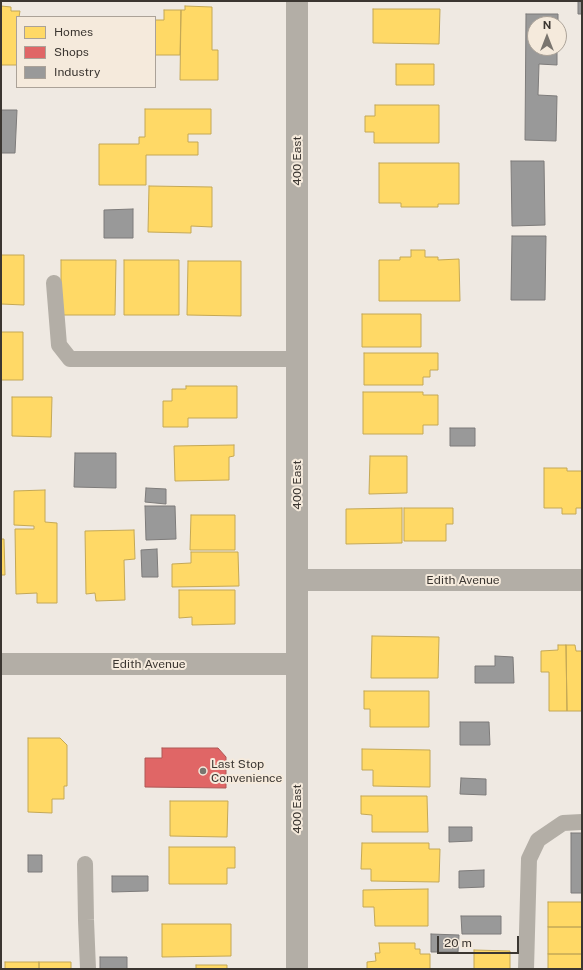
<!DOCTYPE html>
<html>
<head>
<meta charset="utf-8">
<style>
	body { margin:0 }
	#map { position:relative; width:583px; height:970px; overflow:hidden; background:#efe9e2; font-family:"Public Sans",sans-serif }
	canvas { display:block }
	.frame { position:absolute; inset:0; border:2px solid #3b3631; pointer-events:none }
	.legend { position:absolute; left:16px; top:16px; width:140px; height:72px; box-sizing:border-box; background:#f5eadc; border:1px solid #aba298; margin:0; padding:5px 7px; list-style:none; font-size:12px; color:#3b3631 }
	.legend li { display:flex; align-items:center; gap:8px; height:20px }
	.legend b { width:20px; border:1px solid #aba298 }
	.north { position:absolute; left:527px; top:16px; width:40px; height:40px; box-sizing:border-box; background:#f5eadc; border:1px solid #aba298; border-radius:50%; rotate:0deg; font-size:11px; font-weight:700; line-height:16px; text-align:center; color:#3b3631 }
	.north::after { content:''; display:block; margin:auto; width:14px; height:18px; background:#7a756f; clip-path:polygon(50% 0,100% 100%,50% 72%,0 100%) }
	.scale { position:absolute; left:437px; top:936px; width:82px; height:18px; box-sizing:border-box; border:2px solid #3b3631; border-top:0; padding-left:5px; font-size:12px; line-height:14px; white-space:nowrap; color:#3b3631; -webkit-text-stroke:3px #f5eadc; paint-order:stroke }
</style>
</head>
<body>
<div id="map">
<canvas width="583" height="970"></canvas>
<div class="frame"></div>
<ul class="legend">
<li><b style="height:11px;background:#ffd966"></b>Homes</li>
<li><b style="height:11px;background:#e06666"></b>Shops</li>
<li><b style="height:11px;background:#999"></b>Industry</li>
</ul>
<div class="north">N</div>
<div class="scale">20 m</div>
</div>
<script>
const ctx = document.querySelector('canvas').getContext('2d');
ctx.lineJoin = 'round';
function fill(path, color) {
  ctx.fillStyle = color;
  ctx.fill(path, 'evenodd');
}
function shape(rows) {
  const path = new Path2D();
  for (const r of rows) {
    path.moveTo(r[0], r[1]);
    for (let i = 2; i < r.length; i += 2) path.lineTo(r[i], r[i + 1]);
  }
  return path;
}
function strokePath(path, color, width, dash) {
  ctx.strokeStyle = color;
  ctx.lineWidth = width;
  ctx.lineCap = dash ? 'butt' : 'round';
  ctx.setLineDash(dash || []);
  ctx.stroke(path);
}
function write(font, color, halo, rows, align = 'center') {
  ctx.font = font + ' "Public Sans",sans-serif';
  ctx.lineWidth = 4;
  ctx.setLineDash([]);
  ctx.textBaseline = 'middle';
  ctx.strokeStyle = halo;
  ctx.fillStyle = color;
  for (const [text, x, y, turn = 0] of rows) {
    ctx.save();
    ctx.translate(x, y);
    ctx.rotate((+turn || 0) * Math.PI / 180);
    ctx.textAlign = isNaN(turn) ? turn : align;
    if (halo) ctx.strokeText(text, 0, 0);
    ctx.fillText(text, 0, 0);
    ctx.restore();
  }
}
const homes = shape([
	[1,6,11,7,11,11,20,11,19,17,28,17,17,17,17,65,1,65,1,6],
	[185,6,212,7,212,50,218,50,218,80,180,80,181,10,185,10,185,6],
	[373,9,440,9,439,44,373,43,373,9],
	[164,10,181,10,180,55,155,55,155,20,164,20,164,10],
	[396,64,434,64,434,85,396,85,396,64],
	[375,105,439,105,439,143,374,143,374,132,365,132,365,116,375,116,375,105],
	[145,109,211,109,211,134,188,134,188,142,198,142,198,155,146,155,146,185,99,185,99,144,139,144,139,137,145,137,145,109],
	[379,163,459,163,459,204,438,204,438,207,401,207,401,203,379,203,379,163],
	[149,186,212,187,212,227,191,226,191,233,148,232,149,186],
	[411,250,425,250,425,257,438,257,438,260,459,259,460,301,379,301,379,260,400,260,400,257,411,257,411,250],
	[1,255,24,255,24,305,1,304,1,255],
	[61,260,116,260,115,315,61,315,61,260],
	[124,260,179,260,179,315,124,315,124,260],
	[188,261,241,261,241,316,187,315,188,261],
	[362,314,421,314,421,347,362,347,362,314],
	[1,332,23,332,23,380,1,380,1,332],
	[364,353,438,353,438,370,430,370,430,377,423,377,423,385,364,385,364,353],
	[186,386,237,386,237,418,188,418,188,427,163,427,163,401,172,401,172,389,186,389,186,386],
	[363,392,423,392,423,395,438,395,438,425,423,425,423,434,363,434,363,392],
	[12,397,52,397,51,437,12,436,12,397],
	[234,445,234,456,229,457,229,480,175,481,174,446,234,445],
	[370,456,407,456,407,493,369,494,370,456],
	[544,468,567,468,567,471,582,471,582,508,576,508,576,514,562,514,562,508,544,508,544,468],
	[45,490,45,522,57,523,57,603,37,603,37,593,16,594,15,529,34,529,34,526,14,525,14,491,45,490],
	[402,508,402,543,346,544,346,509,402,508],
	[404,508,453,508,453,524,446,524,446,541,404,541,404,508],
	[191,515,235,515,235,550,190,550,191,515],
	[134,530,135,559,124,560,125,600,96,601,95,593,86,594,85,531,134,530],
	[1,539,4,539,5,575,1,575,1,539],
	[191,552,238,552,239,586,172,587,172,564,191,563,191,552],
	[179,590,235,590,235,624,192,625,192,617,179,618,179,590],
	[372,636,439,637,438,678,371,678,372,636],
	[558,645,566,645,567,711,549,711,549,672,541,672,541,651,558,650,558,645],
	[566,645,575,645,576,651,582,651,582,711,567,711,566,645],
	[364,691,429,691,429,727,370,727,370,709,364,709,364,691],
	[28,738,60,738,67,745,67,786,64,786,64,799,52,799,52,813,28,812,28,738],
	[362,749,430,750,430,787,373,786,373,770,362,770,362,749],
	[361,796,427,796,428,832,372,832,372,815,361,814,361,796],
	[170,801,228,801,227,837,170,836,170,801],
	[362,843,429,843,429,849,440,849,439,882,371,881,371,869,361,869,362,843],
	[169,847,235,847,235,868,227,868,227,884,169,884,169,847],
	[428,889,428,926,375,926,374,907,363,907,363,890,428,889],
	[548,902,582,902,582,927,548,927,548,902],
	[162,924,231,924,231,956,162,957,162,924],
	[548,927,582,927,582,954,548,954,548,927],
	[379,943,415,943,415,949,420,949,420,954,430,954,430,969,367,969,367,962,376,961,375,953,380,953,379,943],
	[474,950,510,951,510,969,474,969,474,950],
	[548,954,582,954,582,969,548,969,548,954],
	[5,962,39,962,39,969,5,969,5,962],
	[39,962,71,962,71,969,39,969,39,962],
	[196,965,227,965,227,969,196,969,196,965]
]);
fill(homes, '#ffd966');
strokePath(homes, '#c4a856', 1);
const shops = shape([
	[162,748,218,748,226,757,226,788,145,787,145,758,162,758,162,748]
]);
fill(shops, '#e06666');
strokePath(shops, '#ae5856', 1);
const industry = shape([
	[578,1,582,1,582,14,578,14,578,1],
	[526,14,558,14,558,24,535,24,535,48,557,48,557,65,539,64,538,95,557,96,556,141,525,140,526,14],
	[1,110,17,110,15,153,1,153,1,110],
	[511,161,544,161,545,225,512,226,511,161],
	[133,209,133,238,104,238,104,210,133,209],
	[512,236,546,236,545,300,511,300,512,236],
	[450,428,475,428,475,446,450,446,450,428],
	[75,453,116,453,116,488,74,487,75,453],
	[146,488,166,489,166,504,145,502,146,488],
	[145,506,175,506,176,539,146,540,145,506],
	[157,549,158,577,142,577,141,550,157,549],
	[495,656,513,657,514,683,475,683,475,666,495,666,495,656],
	[460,722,489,722,490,745,460,745,460,722],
	[461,778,486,779,486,795,460,794,461,778],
	[449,827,472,827,472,841,449,842,449,827],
	[571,833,582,833,582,893,571,893,571,833],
	[28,855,42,855,42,872,28,872,28,855],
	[484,870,484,887,459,888,459,871,484,870],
	[112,876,148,876,148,891,112,892,112,876],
	[461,916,501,916,501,934,462,934,461,916],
	[431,934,459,935,458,952,431,952,431,934],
	[100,957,127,957,127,969,100,969,100,957]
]);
fill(industry, '#999');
strokePath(industry, '#7d7b7a', 1);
strokePath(shape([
	[54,283,59,345,70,359,297,359],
	[85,864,86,920,88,969],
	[526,969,529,859,538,840,563,823,582,822]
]), '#b3aea6', 16);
strokePath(shape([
	[297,580,582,580],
	[1,664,297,664],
	[297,969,297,1]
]), '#b3aea6', 22);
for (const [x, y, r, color] of [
	[203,771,4,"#7a756f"]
]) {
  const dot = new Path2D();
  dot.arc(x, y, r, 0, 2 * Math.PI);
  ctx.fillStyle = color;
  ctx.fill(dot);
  strokePath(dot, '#f5eadc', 1.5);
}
write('12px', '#3b3631', '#f5eadc', [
	["400 East",297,161,-90],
	["400 East",297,485,-90],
	["Edith Avenue",463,580],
	["Edith Avenue",149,664],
	["400 East",297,809,-90]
]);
write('12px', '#3b3631', '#f5eadc', [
	["Last Stop",211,764],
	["Convenience",211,778]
], 'left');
</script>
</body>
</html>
